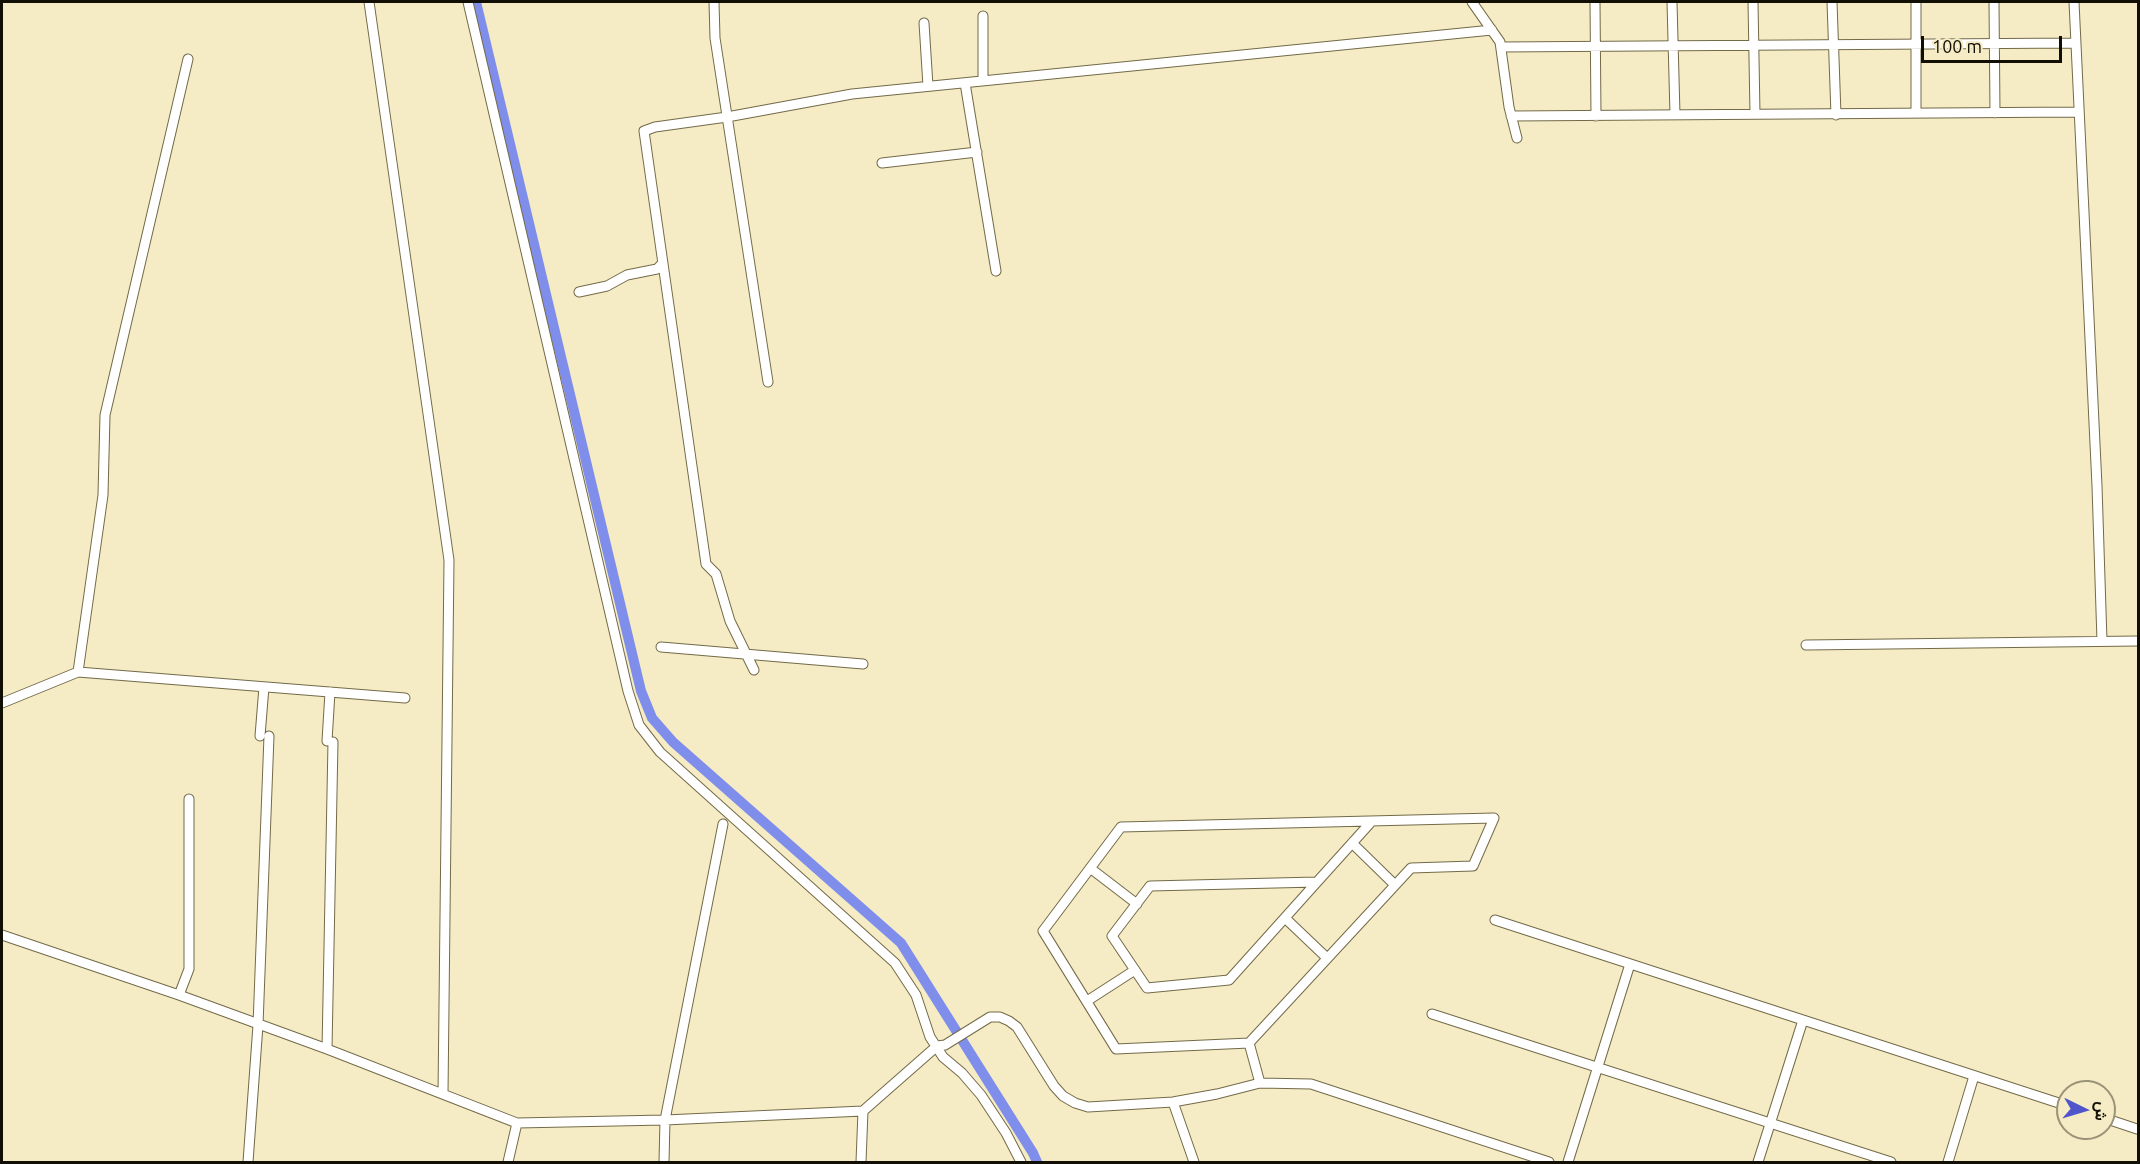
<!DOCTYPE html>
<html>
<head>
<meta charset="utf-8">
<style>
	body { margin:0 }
	#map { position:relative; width:2140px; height:1164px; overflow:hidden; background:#f5ebc5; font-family:Ubuntu,Vazirmatn,sans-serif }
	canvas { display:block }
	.frame { position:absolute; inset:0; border:3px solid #110e03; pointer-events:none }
	.north { position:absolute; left:2056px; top:1080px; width:60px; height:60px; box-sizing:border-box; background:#f5ebc5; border:2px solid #9a9377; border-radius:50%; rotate:95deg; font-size:16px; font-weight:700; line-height:24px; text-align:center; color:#110e03 }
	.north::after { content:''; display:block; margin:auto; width:21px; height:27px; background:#4f56cc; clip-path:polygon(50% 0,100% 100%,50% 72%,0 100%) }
	.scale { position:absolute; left:1921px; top:36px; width:141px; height:27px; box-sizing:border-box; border:3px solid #110e03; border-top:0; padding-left:8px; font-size:18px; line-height:21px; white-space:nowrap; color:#110e03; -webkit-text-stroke:4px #f5ebc5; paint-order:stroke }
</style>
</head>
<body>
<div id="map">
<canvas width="2140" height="1164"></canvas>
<div class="frame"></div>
<div class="north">ش</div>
<div class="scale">100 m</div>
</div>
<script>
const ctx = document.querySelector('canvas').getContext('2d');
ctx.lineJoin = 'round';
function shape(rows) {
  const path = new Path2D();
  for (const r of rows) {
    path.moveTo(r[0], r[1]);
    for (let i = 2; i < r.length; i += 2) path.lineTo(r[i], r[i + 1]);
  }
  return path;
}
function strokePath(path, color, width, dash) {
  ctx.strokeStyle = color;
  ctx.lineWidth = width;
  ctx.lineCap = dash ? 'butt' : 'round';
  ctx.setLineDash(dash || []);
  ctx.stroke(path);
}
strokePath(shape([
	[476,2,641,691,652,718,673,742,901,943,1033,1153,1037,1162]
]), '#808eeb', 10);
const minor = shape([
	[369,2,449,560,443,1094],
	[468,2,628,691,639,725,660,752,895,963,916,995,930,1037,943,1057,962,1073,981,1095,1006,1133,1021,1162],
	[714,2,715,38,768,382],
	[1472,2,1500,42,1509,107,1517,138],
	[1595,2,1596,116],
	[1672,2,1675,115],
	[1753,2,1755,114],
	[1832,2,1836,115],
	[1916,2,1916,113],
	[1994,2,1995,113],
	[2074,2,2097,486,2102,641],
	[983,16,983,81],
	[924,23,928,86],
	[1501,47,2075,43],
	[965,83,996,271],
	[1511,116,2077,112],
	[882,163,977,152],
	[579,292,607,286,627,275,657,269,663,263],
	[1806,645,2138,641],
	[661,647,863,664],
	[754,670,730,621,716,574,706,564,644,131,655,127,727,117,852,94,1492,30],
	[78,672,103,495,105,415,188,59],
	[2,703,78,672,405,698],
	[260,736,264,687],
	[327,741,330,692],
	[1494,818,1473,866,1411,868,1249,1043,1116,1049,1043,931,1121,827,1494,818],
	[1352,843,1395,885],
	[1090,868,1137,904],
	[1317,882,1229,980,1147,988,1112,936,1150,886,1317,882,1372,821],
	[1285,918,1327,958],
	[1495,920,2068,1106],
	[2,935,179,995,327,1049,517,1123,665,1120,863,1111,937,1046,945,1045,990,1017,1000,1017,1009,1021,1017,1027,1054,1086,1063,1096,1075,1103,1088,1107,1173,1102,1217,1094,1260,1083],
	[179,995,189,969,189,799],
	[1087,1001,1135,970],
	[1432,1014,1891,1162],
	[1249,1043,1260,1083,1311,1084,1549,1162],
	[327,1049,333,742],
	[1173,1102,1194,1162],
	[2104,1118,2137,1129],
	[248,1162,258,1025,269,736],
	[508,1162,517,1123],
	[664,1162,665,1120,723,824],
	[861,1162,863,1111],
	[1568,1162,1630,964],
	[1758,1162,1803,1020],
	[1948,1162,1974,1076]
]);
strokePath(minor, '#736a48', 11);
strokePath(minor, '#fff', 9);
</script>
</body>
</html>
